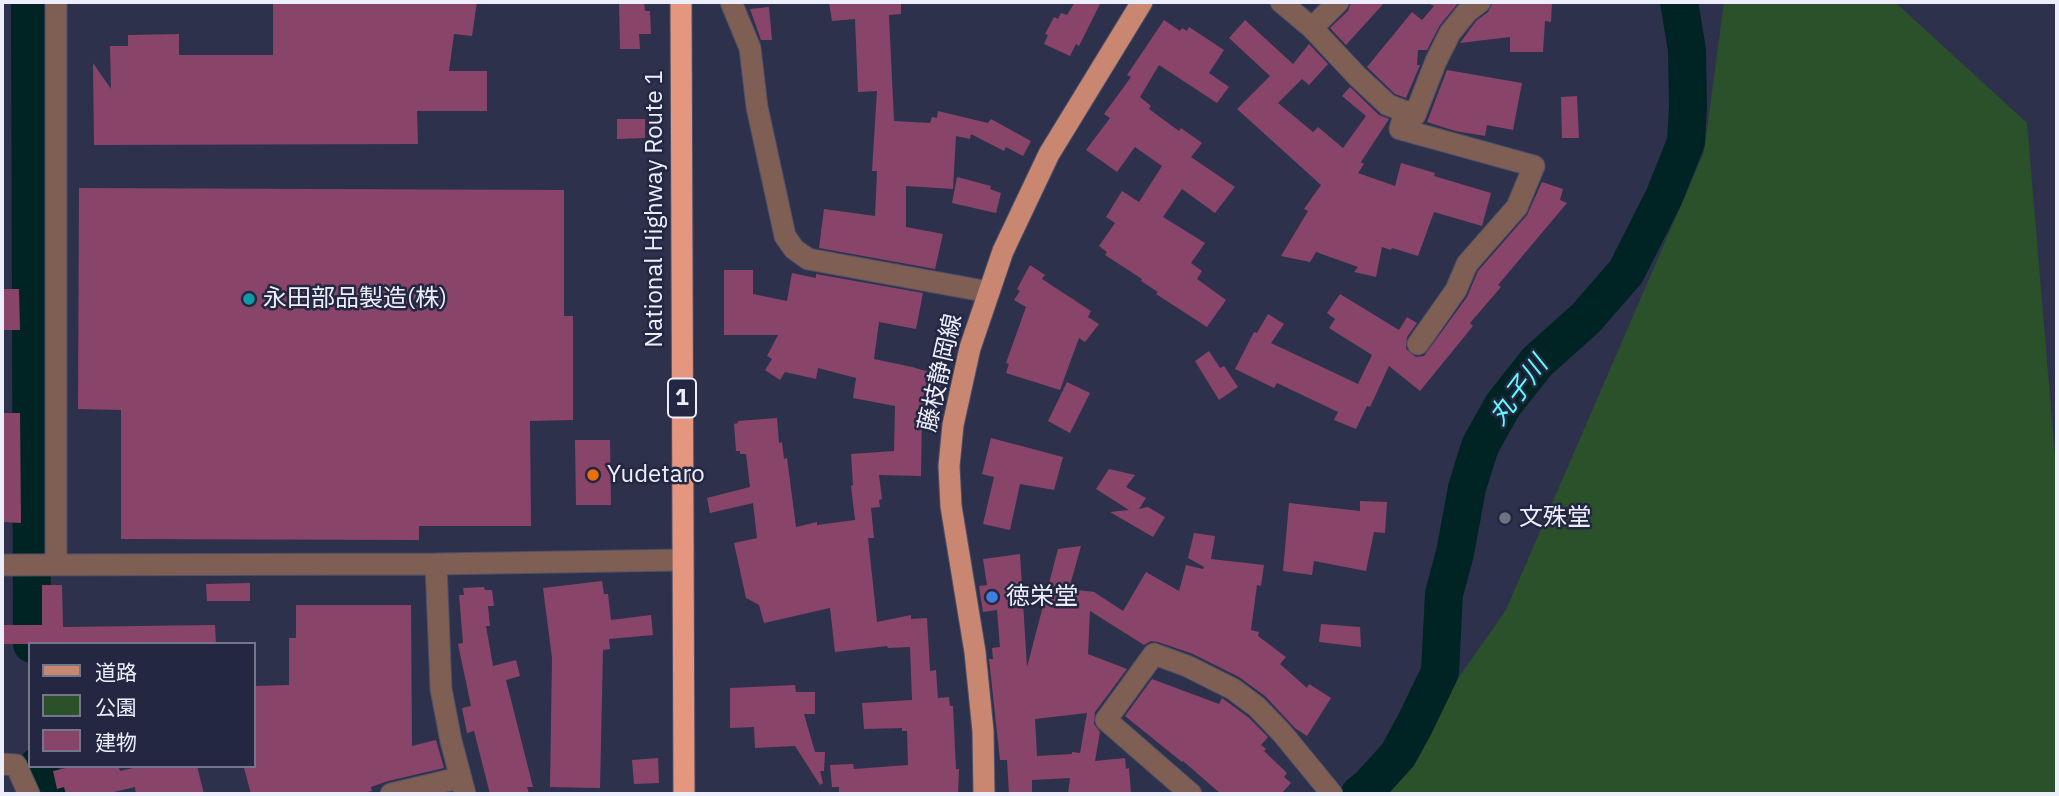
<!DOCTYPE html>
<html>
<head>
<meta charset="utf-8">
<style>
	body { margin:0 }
	#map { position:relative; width:2059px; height:796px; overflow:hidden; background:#2e314c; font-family:"IBM Plex Sans","Noto Sans JP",sans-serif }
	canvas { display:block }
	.frame { position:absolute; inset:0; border:4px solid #eceefc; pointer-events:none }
	.legend { position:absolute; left:28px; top:642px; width:228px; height:126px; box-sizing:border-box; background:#242741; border:2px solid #74778c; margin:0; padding:9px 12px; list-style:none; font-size:21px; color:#eceefc }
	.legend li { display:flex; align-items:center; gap:14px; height:35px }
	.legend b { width:35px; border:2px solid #74778c }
</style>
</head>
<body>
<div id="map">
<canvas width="2059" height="796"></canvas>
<div class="frame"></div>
<ul class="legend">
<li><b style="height:9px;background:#c98772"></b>道路</li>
<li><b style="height:19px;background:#2b512a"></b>公園</li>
<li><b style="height:19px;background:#884569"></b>建物</li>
</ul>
</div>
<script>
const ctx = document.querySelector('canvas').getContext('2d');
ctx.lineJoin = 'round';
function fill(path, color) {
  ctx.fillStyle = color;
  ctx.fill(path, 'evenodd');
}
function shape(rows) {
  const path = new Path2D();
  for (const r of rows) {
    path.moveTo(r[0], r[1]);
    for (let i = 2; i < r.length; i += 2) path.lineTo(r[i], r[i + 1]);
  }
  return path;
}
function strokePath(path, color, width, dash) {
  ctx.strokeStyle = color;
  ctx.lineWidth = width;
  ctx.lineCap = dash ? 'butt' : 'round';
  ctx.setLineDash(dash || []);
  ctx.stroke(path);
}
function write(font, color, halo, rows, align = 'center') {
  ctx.font = font + ' "IBM Plex Sans","Noto Sans JP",sans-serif';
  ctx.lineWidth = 5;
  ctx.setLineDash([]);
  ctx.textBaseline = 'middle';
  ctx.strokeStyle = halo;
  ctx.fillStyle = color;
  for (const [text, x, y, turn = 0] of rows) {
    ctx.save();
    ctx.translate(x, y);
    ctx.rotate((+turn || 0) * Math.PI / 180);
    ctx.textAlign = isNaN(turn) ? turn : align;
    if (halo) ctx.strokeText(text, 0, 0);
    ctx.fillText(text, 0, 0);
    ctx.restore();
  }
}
fill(shape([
	[1724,2,1895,2,2027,123,2057,480,2057,794,1377,794,1506,610,1704,152]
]), '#2b512a');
strokePath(shape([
	[30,2,32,644],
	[38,766,49,794],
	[1360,794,1370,786,1398,755,1415,724,1440,672,1444,594,1455,553,1467,488,1480,446,1503,405,1537,362,1586,318,1626,272,1664,197,1686,142,1688,107,1687,50,1679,2]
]), '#002424', 38);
fill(shape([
	[273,2,477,2,472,36,454,34,449,71,487,71,487,111,417,111,418,144,94,145,93,63,111,89,110,46,128,46,128,35,179,34,179,55,273,55],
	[619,2,644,2,645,11,650,11,651,34,639,34,640,49,620,49],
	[829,2,901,2,901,14,889,15,894,121,930,123,932,117,937,118,938,111,988,123,991,119,1031,141,1023,156,1006,147,1004,151,971,134,970,139,956,136,953,189,906,186,906,227,943,234,935,269,819,248,824,209,875,216,877,171,872,171,877,91,858,92,855,19,832,21],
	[1075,2,1101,2,1079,46,1076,44,1070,56,1044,44,1048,35,1045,34,1054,17,1058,19,1061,13,1067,15],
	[1351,2,1385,2,1346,45,1330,28,1348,11],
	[1425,2,1459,2,1440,25,1427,50,1418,50,1417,65,1420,65,1406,98,1395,94,1367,67,1412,12,1422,20,1434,6],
	[1493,2,1552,2,1551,22,1545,21,1543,52,1510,52,1510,37,1460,43,1476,21,1488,12],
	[769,7,772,40,761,40,750,9],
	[1164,20,1180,31,1182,28,1187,31,1189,27,1224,50,1209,73,1229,87,1217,103,1159,65,1140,97,1151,106,1149,109,1179,131,1181,128,1202,143,1191,157,1235,187,1215,213,1182,189,1163,217,1205,243,1191,263,1202,271,1197,279,1226,300,1207,327,1156,294,1158,292,1141,281,1142,279,1105,255,1107,252,1099,246,1115,223,1106,217,1122,191,1139,202,1162,166,1135,147,1117,172,1086,150,1110,118,1104,114,1131,77,1127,75],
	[1245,20,1293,64,1309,44,1328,64,1309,85,1302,79,1278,103,1313,132,1318,127,1343,148,1366,116,1342,96,1350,87,1379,115,1389,119,1361,162,1364,164,1358,173,1395,186,1401,163,1435,173,1434,176,1491,193,1482,226,1434,212,1418,256,1392,248,1391,250,1382,247,1376,277,1354,272,1358,267,1316,252,1310,262,1281,256,1308,211,1304,209,1321,185,1237,109,1270,76,1229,38],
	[1447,70,1522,83,1513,130,1487,125,1485,136,1455,131,1427,122],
	[1577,96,1579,138,1562,138,1561,97],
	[617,119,645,119,645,138,617,139],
	[957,177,991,186,990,189,1001,193,996,213,952,203],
	[1542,182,1563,189,1560,200,1567,203,1498,285,1501,287,1470,323,1473,326,1420,391,1389,366,1370,407,1367,406,1356,429,1334,420,1338,412,1277,383,1274,388,1235,369,1254,332,1257,333,1268,314,1284,324,1271,343,1358,384,1372,355,1329,328,1335,319,1327,313,1340,294,1399,330,1407,317,1417,323,1407,337,1406,349,1416,357,1424,356,1467,297,1478,271,1527,215],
	[79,188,564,190,564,316,573,316,573,420,530,421,531,526,419,526,419,540,121,539,121,410,78,409],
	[1030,265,1045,275,1042,279,1091,311,1088,317,1099,324,1085,342,1079,338,1060,390,1006,373,1009,364,1006,363,1026,307,1014,300,1020,291,1017,289],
	[724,270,753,270,753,294,787,301,792,273,816,278,816,274,923,293,916,329,879,322,874,359,912,367,943,376,936,407,934,406,932,415,922,412,921,476,879,475,882,499,879,500,880,507,871,508,874,538,868,538,877,622,911,615,911,619,927,618,930,671,936,670,938,698,949,697,950,706,953,706,956,769,959,769,958,794,839,794,839,787,832,787,830,765,853,764,854,769,908,765,907,731,902,731,902,728,864,729,862,703,912,700,910,647,888,648,887,646,835,652,830,608,764,623,759,605,746,598,734,543,757,538,753,503,710,513,707,498,750,487,746,454,740,454,740,451,736,451,734,424,738,423,738,421,777,418,779,443,782,442,784,459,787,458,796,527,817,522,817,525,855,520,851,486,853,485,851,454,894,451,895,406,853,398,856,378,818,368,816,379,785,372,780,380,765,370,772,359,767,356,778,335,724,335],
	[2,289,19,289,20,330,2,330],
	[1209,351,1220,368,1224,366,1238,387,1219,400,1195,361],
	[1067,382,1090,393,1070,433,1048,421],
	[2,413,20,413,21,523,2,522],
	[991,438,1063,457,1054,490,1020,484,1010,530,983,524,994,477,982,474],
	[575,440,610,440,611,505,576,505],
	[1109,469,1135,475,1126,487,1146,498,1139,509,1148,507,1165,517,1153,537,1110,512,1129,510,1096,489],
	[1360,501,1387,502,1385,533,1374,532,1366,571,1314,561,1312,575,1283,571,1289,503,1360,511],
	[1194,533,1215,536,1211,559,1264,565,1261,586,1257,585,1251,630,1259,632,1258,636,1286,657,1280,664,1307,688,1309,684,1331,698,1307,736,1295,728,1265,696,1239,677,1193,654,1158,642,1151,641,1144,645,1090,611,1088,654,1127,669,1095,712,1094,724,1100,732,1095,761,1125,758,1126,769,1129,768,1131,794,1068,794,1070,778,1032,780,1032,793,1009,794,1007,760,1000,760,989,659,993,659,992,648,1000,647,997,610,983,612,979,586,987,585,983,559,1020,554,1027,667,1058,549,1081,546,1069,589,1094,592,1123,611,1146,572,1179,591,1186,565,1203,569,1204,567,1188,558],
	[1087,713,1080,753,1072,752,1072,754,1037,756,1035,719],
	[602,581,604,594,608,594,611,620,651,615,653,635,609,639,610,649,603,650,600,788,550,787,552,658,543,588],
	[250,583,250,601,207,601,206,584],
	[42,585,62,585,63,627,215,625,216,644,2,644,2,625,42,625],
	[484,587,485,590,492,590,494,606,488,606,490,626,486,626,493,666,516,660,520,676,506,680,533,787,527,787,529,794,490,794,474,731,467,733,462,708,471,706,458,644,463,643,459,595,464,595,463,588],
	[296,605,411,605,412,746,436,740,444,768,388,781,371,787,372,791,357,794,251,794,244,768,254,766,254,686,289,685,289,638,296,638],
	[1321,624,1360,627,1361,647,1319,642],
	[1152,679,1219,704,1222,698,1248,717,1268,737,1261,745,1266,749,1264,751,1287,773,1284,777,1291,783,1281,794,1221,794,1183,761,1182,762,1125,716],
	[795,685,796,692,815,692,815,714,804,714,815,752,825,752,824,771,820,771,823,783,820,785,795,746,755,748,754,727,730,728,730,688],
	[658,758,659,783,634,784,632,760],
	[75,766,118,766,120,771,141,766,197,766,204,794,136,794,135,787,105,794,66,794,64,787,57,789,53,771]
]), '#884569');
const minor = shape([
	[56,2,56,564],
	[731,2,750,48,757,107,785,236,794,249,808,259,989,292],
	[1281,2,1312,28,1357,76,1388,105,1415,115,1436,61,1450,33,1467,12,1480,2],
	[1312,28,1338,2],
	[1405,111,1400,129,1534,166,1517,207,1467,264,1456,290,1418,344],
	[436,564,441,689,451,741,465,794],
	[2,565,436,564,682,560],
	[2,764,16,765,29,794],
	[391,794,459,778],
	[1191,794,1106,720,1154,654,1187,666,1233,689,1257,707,1282,733,1332,794]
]);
const major = shape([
	[984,794,983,731,975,652,951,506,949,466,953,425,970,348,1003,251,1049,154,1142,2]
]);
const highway = shape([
	[681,2,684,794]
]);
strokePath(minor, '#4c4f68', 23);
strokePath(major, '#4c4f68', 23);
strokePath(highway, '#4c4f68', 23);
strokePath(minor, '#7f5e54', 21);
strokePath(major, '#c98772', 21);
strokePath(highway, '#e5967e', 21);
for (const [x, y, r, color] of [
	[249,299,7,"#0f9aa8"],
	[593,475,7,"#e8710a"],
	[1505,518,7,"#6b7280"],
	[992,597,7,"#3f7fe0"]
]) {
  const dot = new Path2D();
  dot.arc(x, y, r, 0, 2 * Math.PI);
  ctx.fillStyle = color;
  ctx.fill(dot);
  strokePath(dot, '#242741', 2.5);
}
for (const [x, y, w] of [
	[682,398,28]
]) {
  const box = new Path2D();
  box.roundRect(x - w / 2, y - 19.5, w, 39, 5);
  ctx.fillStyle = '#242741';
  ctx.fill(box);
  strokePath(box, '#eceefc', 2);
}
write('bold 23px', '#eceefc', null, [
	["1",682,398]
]);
write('24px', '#eceefc', '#242741', [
	["National Highway Route 1",655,209,-90],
	["藤枝静岡線",941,373,-77]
]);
write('24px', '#eceefc', '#242741', [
	["永田部品製造(株)",263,299],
	["Yudetaro",607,475],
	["文殊堂",1519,518],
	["徳栄堂",1006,597]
], 'left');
write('italic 26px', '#5cfcfd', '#242741', [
	["丸子川",1519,391,-53]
]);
</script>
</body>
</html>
